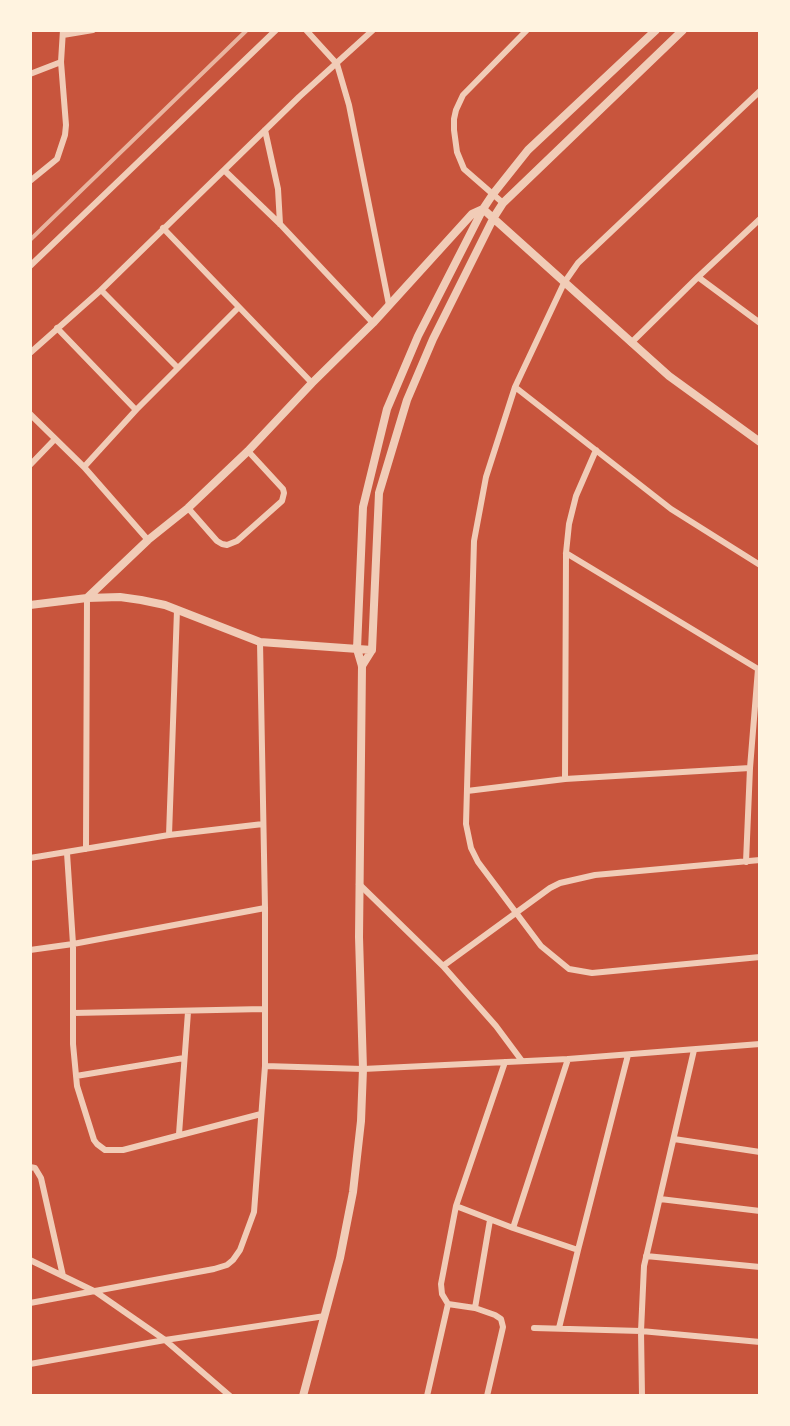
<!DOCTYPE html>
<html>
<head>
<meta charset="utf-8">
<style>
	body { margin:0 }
	#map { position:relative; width:790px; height:1426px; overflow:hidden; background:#c8553d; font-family:"Roboto Condensed",sans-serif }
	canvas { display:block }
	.frame { position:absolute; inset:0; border:32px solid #fff3e0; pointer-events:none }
</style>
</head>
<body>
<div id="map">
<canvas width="790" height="1426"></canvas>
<div class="frame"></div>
</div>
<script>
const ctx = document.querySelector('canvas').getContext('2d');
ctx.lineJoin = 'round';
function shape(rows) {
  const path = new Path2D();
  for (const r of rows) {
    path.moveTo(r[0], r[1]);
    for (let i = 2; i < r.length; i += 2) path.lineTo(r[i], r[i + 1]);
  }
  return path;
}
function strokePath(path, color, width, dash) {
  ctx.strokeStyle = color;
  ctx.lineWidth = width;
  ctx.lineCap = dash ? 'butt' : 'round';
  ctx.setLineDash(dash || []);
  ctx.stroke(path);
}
strokePath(shape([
	[306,30,337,64,349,105,389,305],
	[63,35,93,30],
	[30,74,61,62],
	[760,91,578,263,564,283,515,387,486,477,474,541,466,824,471,848,478,862,541,946,569,969,592,973,760,957],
	[265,130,278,189,280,224],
	[224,170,280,224,373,323],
	[30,181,57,159,65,135,66,125,61,62,63,30],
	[503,203,464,169,457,152,454,130,454,119,456,110,463,95,527,30],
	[163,228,312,383],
	[30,266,276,30],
	[698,277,760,219],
	[101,290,177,367],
	[57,328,136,410],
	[631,343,698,277,760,323],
	[30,353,101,290,299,97,373,30],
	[515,387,671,509,760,565],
	[30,414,84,467,148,540],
	[30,465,55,439],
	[84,467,136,410,239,307],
	[188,508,217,541,222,544,227,545,237,541,282,501,284,493,283,489,248,451],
	[566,553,758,669],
	[565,779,566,553,569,524,576,496,596,450],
	[467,791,565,779,750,768],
	[169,835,177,610],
	[86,849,87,598],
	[67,853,73,944,73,1044,77,1086,94,1140,97,1144,105,1150,123,1150,261,1114],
	[30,858,169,835,263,824],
	[746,862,750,768,758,669,759,670],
	[359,884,443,966,496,1026,522,1061],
	[30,950,73,944,265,908],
	[443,966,550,888,560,883,595,875,760,860],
	[73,1013,264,1009],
	[265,1066,363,1069,568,1059,760,1044],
	[76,1076,184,1058],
	[179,1134,188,1012],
	[674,1139,760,1152],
	[30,1167,35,1168,41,1178,63,1276],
	[660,1199,760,1211],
	[456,1206,513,1228,578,1250,559,1328],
	[513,1228,568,1059],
	[578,1250,628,1055],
	[646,1256,760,1267],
	[30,1260,96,1292,165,1340,230,1396],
	[30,1303,214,1269,227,1265,233,1260,240,1250,254,1212,265,1066,265,908,260,642],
	[448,1304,475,1308,495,1315,501,1319,503,1327,487,1396],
	[475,1308,490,1220],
	[534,1328,641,1331,760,1342],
	[30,1364,165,1340,325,1316],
	[427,1396,448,1304,442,1294,441,1284,456,1206,505,1062],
	[642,1396,641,1331,644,1266,694,1050]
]), '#f1ccb7', 6);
strokePath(shape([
	[87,598,148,540,188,508,248,451,312,383,373,323,472,214,483,209,669,376,760,442],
	[30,605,87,598,120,597,141,600,165,605,260,642,372,650],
	[362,666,372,650,379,493,407,400,433,339,494,217,503,203,683,30],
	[303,1396,340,1258,353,1192,361,1121,363,1069,359,937,362,666,357,649,363,507,387,409,418,336,483,209,493,194,528,150,656,30]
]), '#f1ccb7', 8);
strokePath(shape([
	[30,240,247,30]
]), '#e9b49f', 4);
</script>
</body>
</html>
